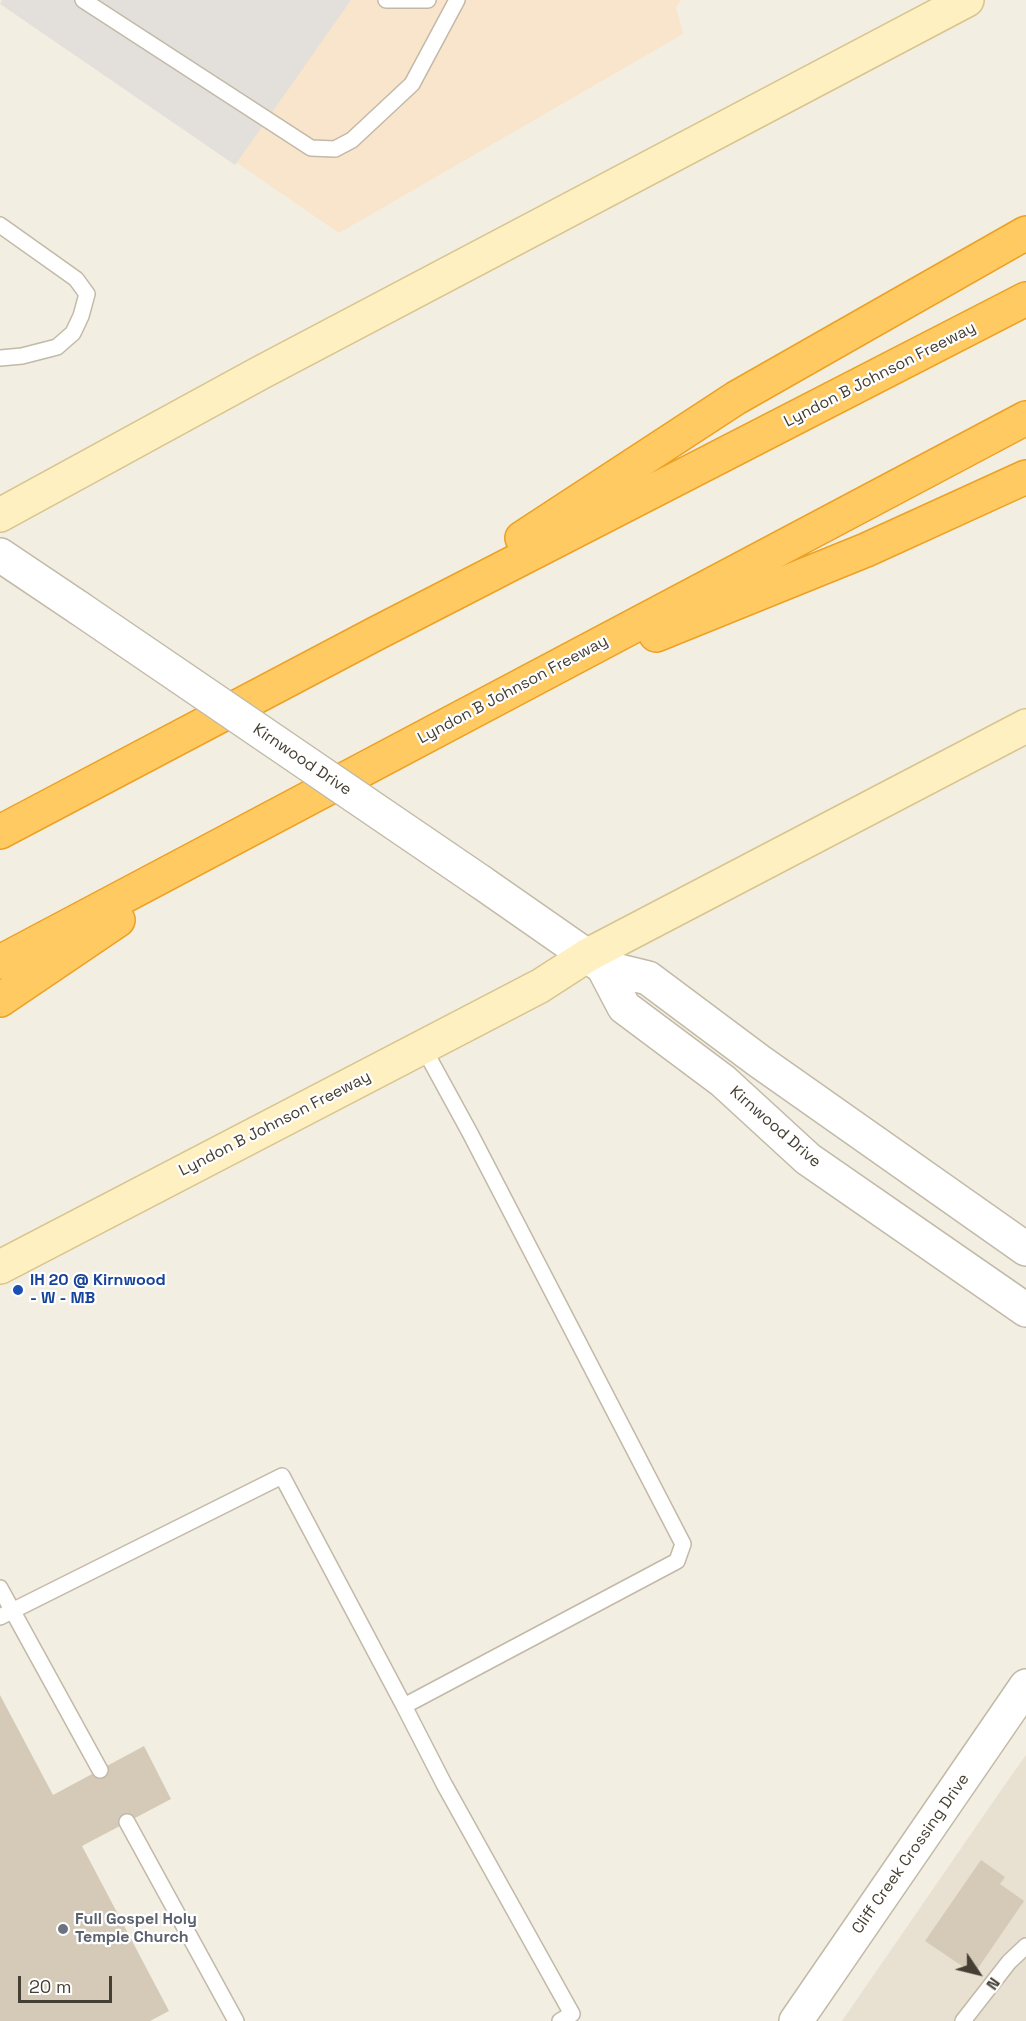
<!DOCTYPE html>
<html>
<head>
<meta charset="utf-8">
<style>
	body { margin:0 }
	#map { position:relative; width:1026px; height:2021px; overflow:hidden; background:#f3eee2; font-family:"Space Grotesk",sans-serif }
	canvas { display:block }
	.north { position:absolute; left:948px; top:1943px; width:60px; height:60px; -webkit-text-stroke:4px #fff; paint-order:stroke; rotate:125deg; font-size:16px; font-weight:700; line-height:24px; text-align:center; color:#453e32 }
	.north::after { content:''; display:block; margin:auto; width:21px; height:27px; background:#453e32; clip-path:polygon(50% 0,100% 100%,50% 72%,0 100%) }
	.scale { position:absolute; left:18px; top:1976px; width:94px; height:27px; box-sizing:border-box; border:3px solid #453e32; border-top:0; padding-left:8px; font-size:18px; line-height:21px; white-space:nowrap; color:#453e32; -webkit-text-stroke:4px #fff; paint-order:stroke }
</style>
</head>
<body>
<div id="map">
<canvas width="1026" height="2021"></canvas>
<div class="north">N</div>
<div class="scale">20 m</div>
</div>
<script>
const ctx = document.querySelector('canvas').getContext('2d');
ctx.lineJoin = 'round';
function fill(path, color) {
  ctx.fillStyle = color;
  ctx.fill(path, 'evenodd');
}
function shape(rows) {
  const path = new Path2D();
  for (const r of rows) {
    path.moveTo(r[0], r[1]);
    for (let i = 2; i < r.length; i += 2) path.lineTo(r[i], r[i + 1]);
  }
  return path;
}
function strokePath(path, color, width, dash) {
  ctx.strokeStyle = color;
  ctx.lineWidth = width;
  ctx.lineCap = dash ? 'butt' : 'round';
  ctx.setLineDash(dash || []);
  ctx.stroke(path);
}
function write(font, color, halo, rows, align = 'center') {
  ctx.font = font + ' "Space Grotesk",sans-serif';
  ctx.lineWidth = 4.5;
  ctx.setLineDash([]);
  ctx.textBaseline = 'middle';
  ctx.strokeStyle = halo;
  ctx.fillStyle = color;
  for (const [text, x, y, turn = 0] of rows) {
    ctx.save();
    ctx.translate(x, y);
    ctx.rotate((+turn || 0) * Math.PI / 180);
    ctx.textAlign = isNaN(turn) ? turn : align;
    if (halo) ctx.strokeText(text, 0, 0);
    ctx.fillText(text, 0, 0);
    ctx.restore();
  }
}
fill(shape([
	[1026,1755,1026,2021,842,2021,1004,1786]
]), '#e8e0d0');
fill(shape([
	[0,0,681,0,676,7,683,34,339,233]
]), '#f8e5cb');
fill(shape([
	[2,0,351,0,235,165,0,4]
]), '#e3e0dc');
fill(shape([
	[0,1695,53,1795,144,1746,171,1799,82,1846,169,2011,150,2021,0,2021],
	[981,1860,1005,1877,1000,1884,1024,1901,974,1974,925,1941]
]), '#d5cab7');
const service = shape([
	[83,0,311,148,335,149,352,140,412,84,457,0],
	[386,0,428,0],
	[0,225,76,279,87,294,81,316,73,333,57,347,22,356,0,358],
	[423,1047,470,1133,683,1544,677,1561,404,1706,444,1784,572,2014,560,2021],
	[0,1588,100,1770],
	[0,1617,282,1476,404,1706],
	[127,1822,236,2021],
	[963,2021,1009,1962,1026,1946]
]);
const tertiary = shape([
	[0,555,79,608],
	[481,882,603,967,624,1007,723,1081,808,1159,1026,1310],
	[603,967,648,978,759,1061,1026,1249],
	[796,2021,1026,1686]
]);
const secondary = shape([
	[0,515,260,373,967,0],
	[0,1267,540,986,588,955,1026,726]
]);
const motorway = shape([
	[522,538,736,398,1026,233],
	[656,635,866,550,1026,477],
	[0,832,375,634,1026,299],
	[0,962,1026,418],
	[0,1000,118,920]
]);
strokePath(service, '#c2b9a7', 18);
strokePath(tertiary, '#c2b9a7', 36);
strokePath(secondary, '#d8c48d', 36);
strokePath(motorway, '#eda123', 36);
strokePath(service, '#fff', 15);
strokePath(tertiary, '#fff', 33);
strokePath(secondary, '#fff0c1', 33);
strokePath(motorway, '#ffca62', 33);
const tertiaryBridge = shape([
	[79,608,481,882]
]);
strokePath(tertiaryBridge, '#c2b9a7', 36, []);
strokePath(tertiaryBridge, '#fff', 33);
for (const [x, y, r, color] of [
	[18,1290,6,"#1a4fb4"],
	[63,1929,6,"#6b7280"]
]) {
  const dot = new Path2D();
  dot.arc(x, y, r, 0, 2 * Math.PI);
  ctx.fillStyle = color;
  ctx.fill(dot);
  strokePath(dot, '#fff', 2);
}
write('16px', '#453e32', '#fff', [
	["Lyndon B Johnson Freeway",880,375,-27],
	["Lyndon B Johnson Freeway",513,690,-28],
	["Kirnwood Drive",302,760,34],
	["Lyndon B Johnson Freeway",275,1124,-27],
	["Kirnwood Drive",775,1127,41],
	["Cliff Creek Crossing Drive",911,1854,-55]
]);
write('bold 16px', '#164399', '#fff', [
	["IH 20 @ Kirnwood",30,1281],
	["- W - MB",30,1299]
], 'left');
write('bold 16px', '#5b616d', '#fff', [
	["Full Gospel Holy",75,1920],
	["Temple Church",75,1938]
], 'left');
</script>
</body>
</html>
